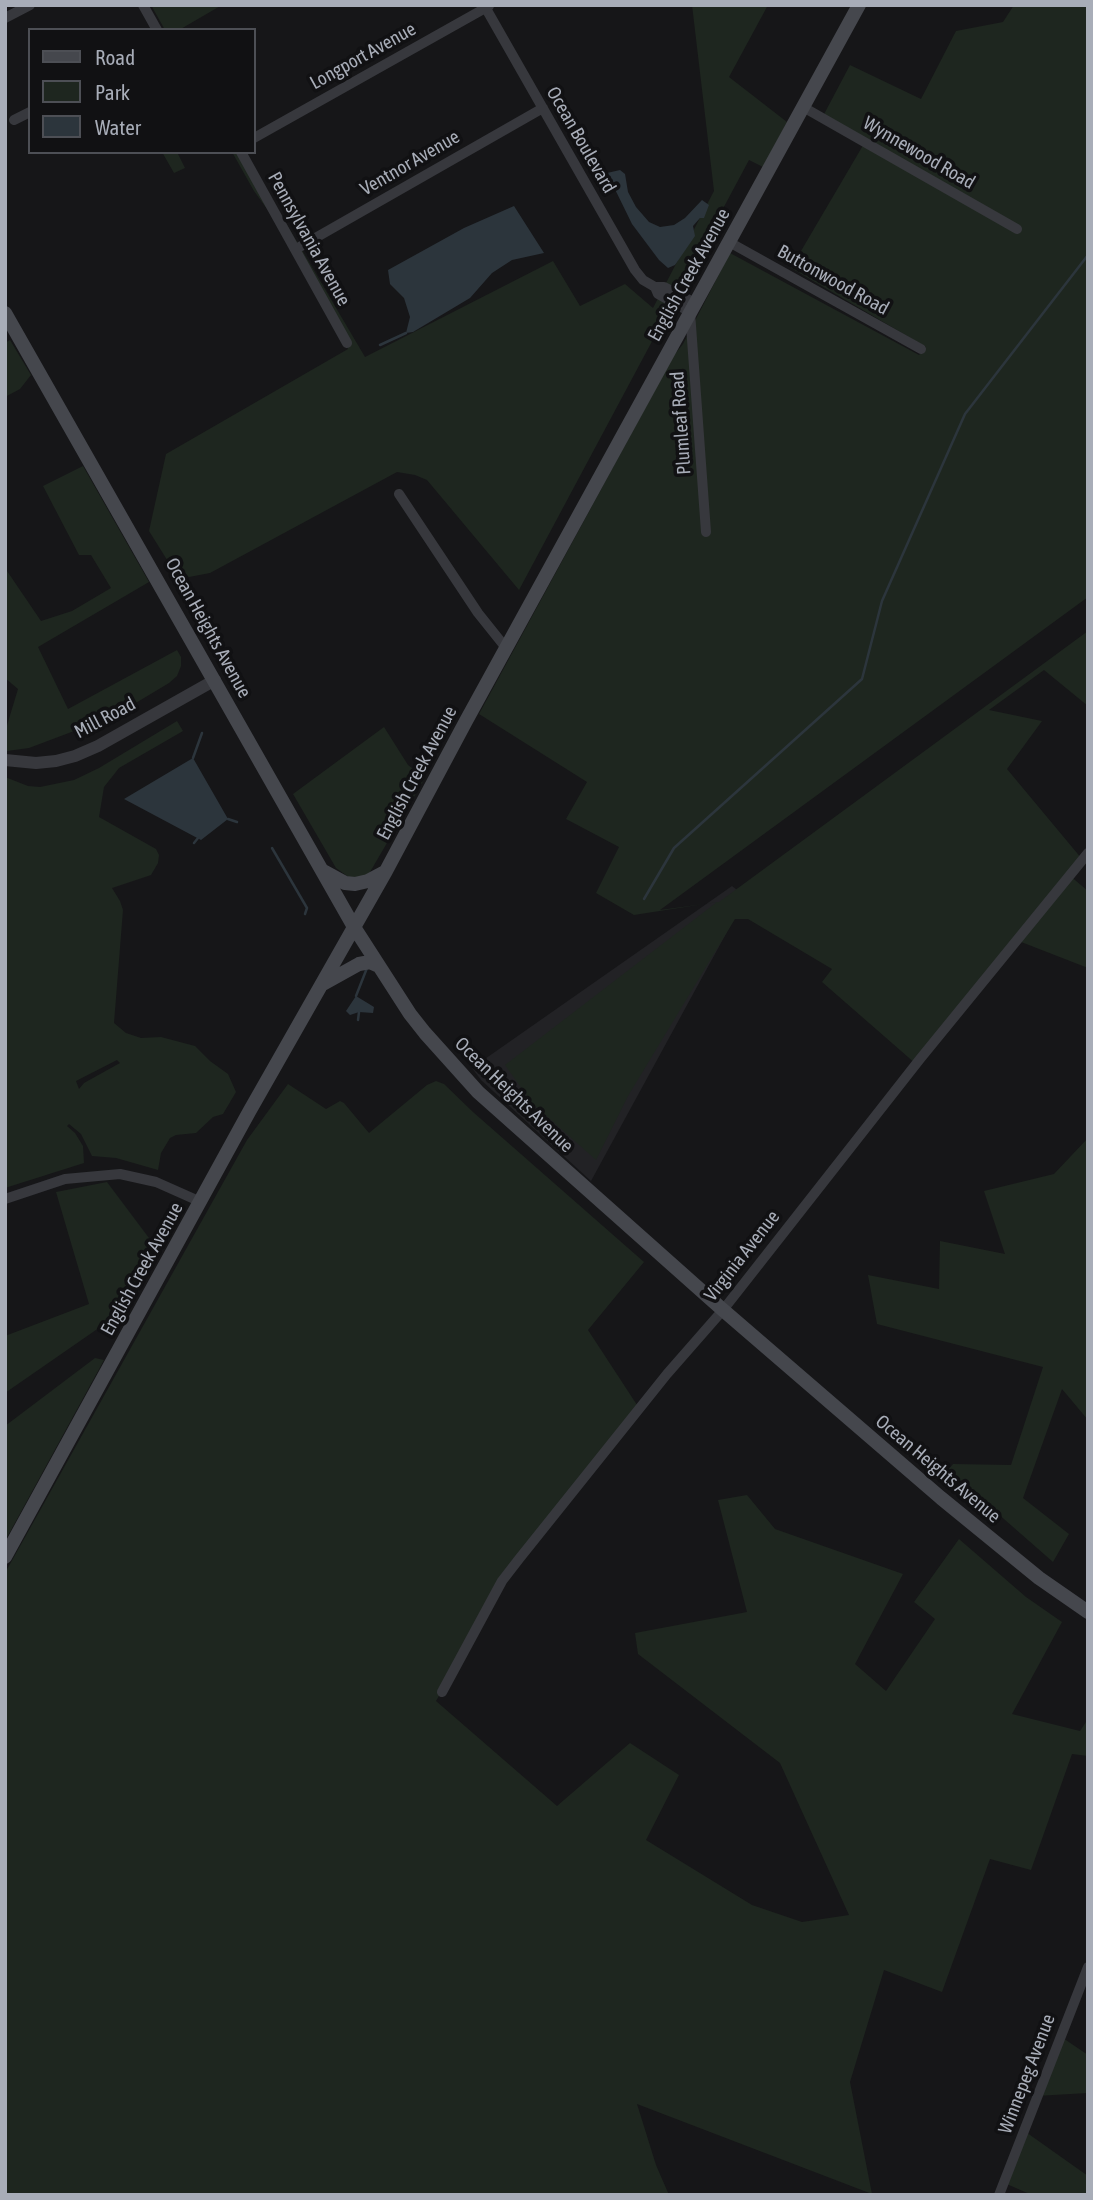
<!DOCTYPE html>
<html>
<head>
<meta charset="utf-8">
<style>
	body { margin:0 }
	#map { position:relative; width:1093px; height:2200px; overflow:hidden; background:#161618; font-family:"Asap Condensed",sans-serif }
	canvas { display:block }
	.frame { position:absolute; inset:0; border:7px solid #a8adb8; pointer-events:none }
	.legend { position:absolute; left:28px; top:28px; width:228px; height:126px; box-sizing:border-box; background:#111113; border:2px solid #4d4f55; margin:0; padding:9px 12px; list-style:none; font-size:21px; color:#a8adb8 }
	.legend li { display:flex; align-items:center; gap:14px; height:35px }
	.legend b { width:35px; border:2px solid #4d4f55 }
</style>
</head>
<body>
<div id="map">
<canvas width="1093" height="2200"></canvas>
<div class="frame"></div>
<ul class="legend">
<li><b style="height:9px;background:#45474d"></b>Road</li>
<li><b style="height:19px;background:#1e261f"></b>Park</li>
<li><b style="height:19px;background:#2c353c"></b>Water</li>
</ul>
</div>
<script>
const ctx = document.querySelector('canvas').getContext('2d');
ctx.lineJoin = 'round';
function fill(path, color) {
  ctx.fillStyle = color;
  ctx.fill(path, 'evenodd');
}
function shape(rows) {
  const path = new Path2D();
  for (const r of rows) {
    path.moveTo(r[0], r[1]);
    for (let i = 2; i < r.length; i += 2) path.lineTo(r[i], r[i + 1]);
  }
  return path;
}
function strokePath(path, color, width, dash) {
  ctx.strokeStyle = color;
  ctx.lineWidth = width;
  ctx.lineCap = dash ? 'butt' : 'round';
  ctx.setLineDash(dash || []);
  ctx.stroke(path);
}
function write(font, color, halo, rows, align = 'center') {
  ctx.font = font + ' "Asap Condensed",sans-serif';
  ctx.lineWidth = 7;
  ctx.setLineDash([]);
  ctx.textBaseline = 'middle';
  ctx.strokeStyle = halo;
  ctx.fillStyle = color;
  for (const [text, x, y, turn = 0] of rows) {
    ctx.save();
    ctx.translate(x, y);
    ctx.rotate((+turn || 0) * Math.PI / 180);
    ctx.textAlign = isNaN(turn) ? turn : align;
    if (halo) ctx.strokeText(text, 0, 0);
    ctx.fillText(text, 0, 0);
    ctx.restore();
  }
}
fill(shape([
	[732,886,746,897,591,1181,481,1080,472,1068]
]), '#222225');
fill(shape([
	[151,5,222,5,179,30,165,30],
	[692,5,768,5,729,77,787,122,763,167,749,160,519,590,427,480,415,475,397,472,210,573,189,577,174,571,149,531,166,454,348,349,296,249,254,191,232,152,244,152,365,357,553,261,580,306,625,284,653,308,714,191],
	[1014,5,1088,5,1088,597,660,910,719,902,1088,631,1088,706,1044,670,989,710,1042,721,1007,769,1082,859,1069,875,1088,891,1088,968,1016,940,916,1064,822,982,832,969,748,919,735,919,628,1096,596,1160,532,1103,505,1065,717,902,634,915,596,893,619,847,566,819,587,782,479,714,674,355,683,344,730,253,919,355,926,347,791,268,865,142,822,118,850,65,921,99,956,31,1003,22],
	[162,152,177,152,185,168,174,173],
	[10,340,31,375,20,389,5,397,5,343],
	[83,466,149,582,38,647,68,709,177,650,181,657,181,666,177,676,169,683,114,716,29,748,7,751,5,732,18,689,5,678,5,568,41,621,72,611,111,588,91,555,79,555,43,486],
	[177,721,183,731,119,768,104,787,99,817,156,849,159,855,158,863,151,875,112,888,120,901,123,910,114,1023,126,1033,141,1038,161,1037,195,1046,210,1061,228,1074,236,1092,223,1114,213,1117,196,1133,176,1135,170,1138,161,1153,158,1170,116,1158,92,1156,81,1134,69,1124,67,1126,75,1133,83,1146,84,1163,5,1188,5,777,28,786,40,787,74,780,99,768],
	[117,1060,120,1063,84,1083,79,1089,76,1081],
	[384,727,408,765,425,778,370,872,365,876,350,878,336,868,293,794],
	[436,1081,444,1084,473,1112,644,1262,588,1330,639,1408,505,1581,436,1701,557,1806,630,1743,679,1775,646,1840,752,1905,802,1922,849,1915,780,1763,638,1654,635,1633,747,1612,718,1500,747,1495,775,1529,903,1574,855,1664,886,1691,935,1619,914,1602,959,1539,1026,1597,1062,1622,1012,1714,1080,1731,1088,1719,1088,1756,1072,1754,1031,1870,990,1859,942,1992,884,1970,850,2082,872,2194,637,2104,656,2165,669,2195,5,2195,5,1573,247,1140,288,1084,326,1109,340,1101,344,1103,369,1133,427,1085],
	[1088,1138,1088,1420,1062,1389,1023,1498,1069,1534,1053,1562,948,1470,953,1464,1011,1465,1043,1367,877,1324,868,1275,939,1289,940,1241,1005,1254,984,1191,1054,1174],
	[107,1182,158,1250,132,1305,5,1393,5,1336,89,1304,56,1192],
	[95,1358,104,1360,5,1541,5,1426],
	[1060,2036,1088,2055,1088,2093,1036,2096],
	[1023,2130,1088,2176,1088,2195,1032,2195,1002,2182]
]), '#1e261f');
fill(shape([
	[620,170,625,174,628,192,636,207,649,222,660,227,674,225,685,218,702,200,709,205,704,218,700,218,693,226,695,236,675,265,668,268,659,260,632,224,607,173],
	[514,206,544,253,512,260,492,273,470,298,413,332,406,333,410,317,404,298,390,284,388,270,464,228],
	[193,758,228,819,201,840,124,799],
	[356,996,374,1007,373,1013,359,1012,350,1015,346,1011]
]), '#2c353c');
strokePath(shape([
	[380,345,406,333],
	[193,758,202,733],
	[228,819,237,822],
	[194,843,198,838],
	[272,848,307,908,305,914],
	[644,899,674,848,862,679,882,601,965,414,1088,255],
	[356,996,367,968],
	[358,1020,359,1012]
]), '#2c353c', 2.5);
strokePath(shape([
	[143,5,157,30],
	[484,5,635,270,643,280,655,287,658,294,690,312,706,532],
	[5,18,30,5],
	[803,107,1017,229],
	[14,120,30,112],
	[254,138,489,6],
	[241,152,347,343],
	[729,242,921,349],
	[296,249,543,108],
	[655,287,664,287,695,303],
	[399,494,478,613,506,648],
	[5,1199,65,1179,120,1174,156,1182,201,1202],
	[442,1692,502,1581,519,1559,667,1374,723,1310,920,1059,1088,853],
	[999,2195,1088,1967]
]), '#37383d', 10);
strokePath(shape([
	[5,760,36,763,56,761,75,756,98,746,215,680]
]), '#37383d', 12);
strokePath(shape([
	[5,313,354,927,410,1014,425,1033,478,1092,723,1310,941,1498,1039,1578,1088,1612],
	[323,871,345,883,355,884,368,881,385,872],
	[323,984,359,964,370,962,379,966],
	[5,1557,249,1112,386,871,466,721,859,5]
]), '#45474d', 14);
write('19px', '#a8adb8', '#111113', [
	["Longport Avenue",363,56,-29],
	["Ocean Boulevard",581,140,60],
	["Wynnewood Road",919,153,30],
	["Ventnor Avenue",410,163,-30],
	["Pennsylvania Avenue",309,239,61],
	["English Creek Avenue",689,275,-61],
	["Buttonwood Road",833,280,29],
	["Plumleaf Road",681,423,-94],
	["Ocean Heights Avenue",208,628,61],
	["Mill Road",105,718,-28],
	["English Creek Avenue",417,773,-62],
	["Ocean Heights Avenue",514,1095,44],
	["Virginia Avenue",742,1256,-52],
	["English Creek Avenue",142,1269,-61],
	["Ocean Heights Avenue",938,1469,40],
	["Winnepeg Avenue",1027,2074,-69]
]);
</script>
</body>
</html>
